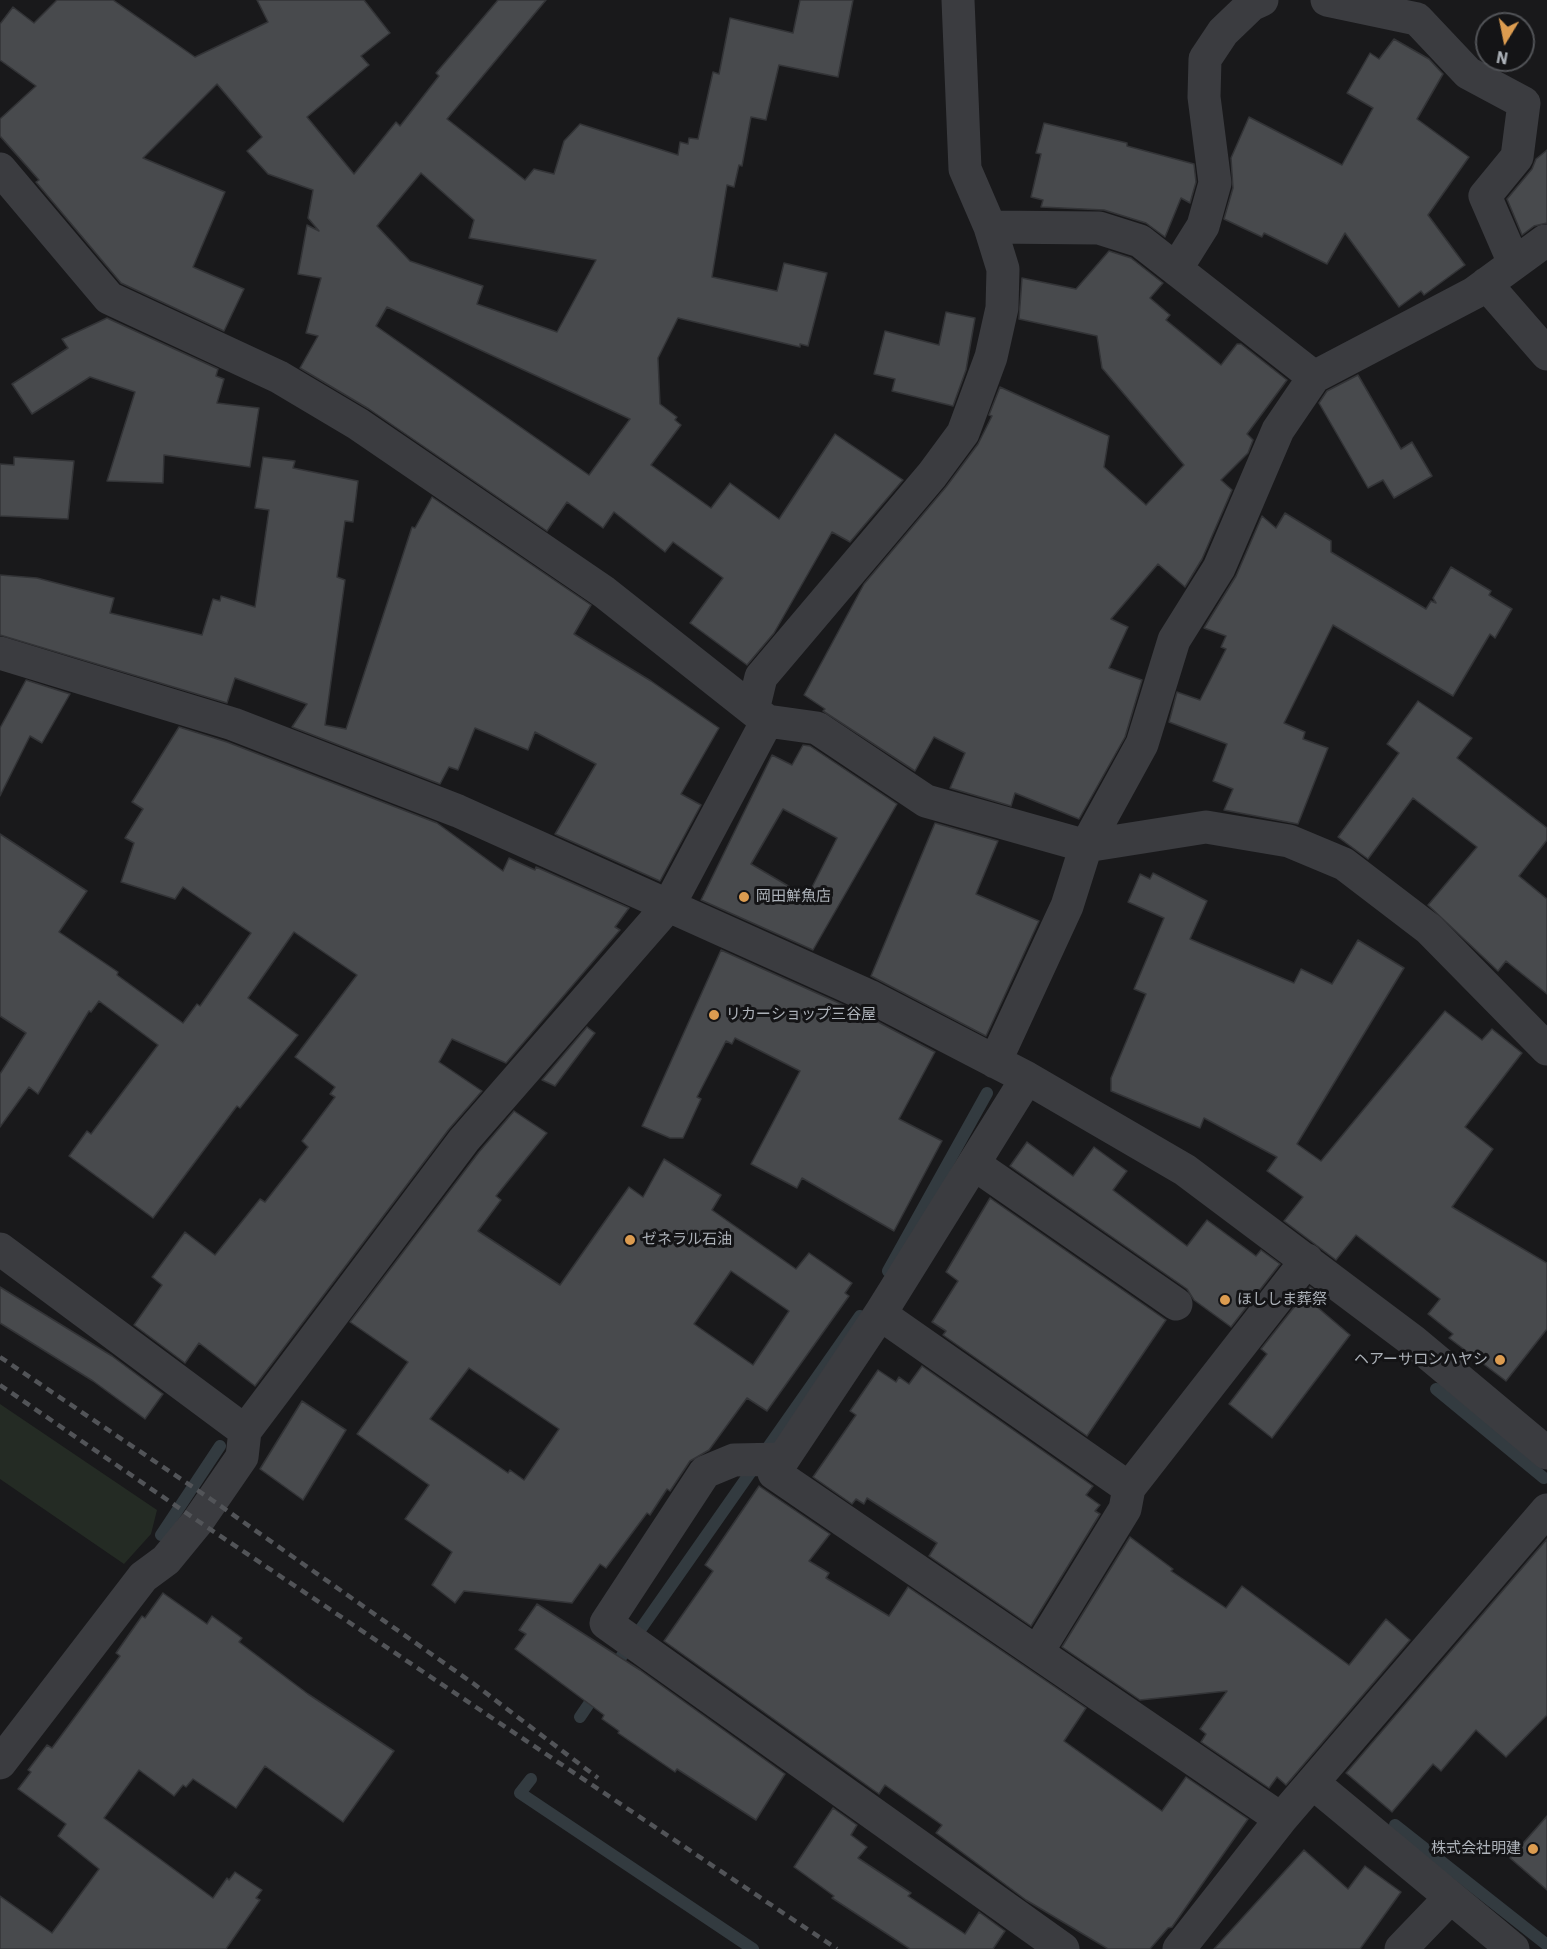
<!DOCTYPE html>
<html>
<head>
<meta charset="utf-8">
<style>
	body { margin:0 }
	#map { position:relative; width:1547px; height:1949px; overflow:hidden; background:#19191b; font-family:"IBM Plex Sans",sans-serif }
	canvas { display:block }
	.north { position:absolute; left:1475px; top:12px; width:60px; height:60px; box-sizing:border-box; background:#141416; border:2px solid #515357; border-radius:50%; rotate:190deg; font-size:16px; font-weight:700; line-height:24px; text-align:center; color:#adb2b9 }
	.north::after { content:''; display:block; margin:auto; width:21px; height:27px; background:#dc9c50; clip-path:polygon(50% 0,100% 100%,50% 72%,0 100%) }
</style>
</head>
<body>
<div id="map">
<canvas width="1547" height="1949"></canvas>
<div class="north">N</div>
</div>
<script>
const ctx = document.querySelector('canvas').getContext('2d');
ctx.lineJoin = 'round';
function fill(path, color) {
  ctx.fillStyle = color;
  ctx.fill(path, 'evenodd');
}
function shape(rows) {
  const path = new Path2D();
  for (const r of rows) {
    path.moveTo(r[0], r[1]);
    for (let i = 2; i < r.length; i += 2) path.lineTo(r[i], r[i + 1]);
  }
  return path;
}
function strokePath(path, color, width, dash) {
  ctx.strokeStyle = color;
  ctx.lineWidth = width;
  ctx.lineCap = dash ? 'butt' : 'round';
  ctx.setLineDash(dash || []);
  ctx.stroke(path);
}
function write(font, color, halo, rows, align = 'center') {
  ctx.font = font + ' "IBM Plex Sans","Noto Sans JP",sans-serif';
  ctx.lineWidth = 6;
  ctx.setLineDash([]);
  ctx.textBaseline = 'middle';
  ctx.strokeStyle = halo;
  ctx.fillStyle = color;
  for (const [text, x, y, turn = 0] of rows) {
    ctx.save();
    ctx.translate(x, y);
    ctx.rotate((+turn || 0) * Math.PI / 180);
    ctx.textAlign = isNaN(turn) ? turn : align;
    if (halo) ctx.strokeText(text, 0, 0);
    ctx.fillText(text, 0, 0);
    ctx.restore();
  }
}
fill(shape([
	[0,1404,157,1510,151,1534,124,1564,0,1479]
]), '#242b24');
strokePath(shape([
	[888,1271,987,1093],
	[1436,1389,1544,1478],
	[161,1535,220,1446],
	[612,1670,860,1316],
	[580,1717,597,1692],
	[531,1779,520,1793,753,1949],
	[1395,1825,1547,1945]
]), '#333b40', 12);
const building = shape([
	[57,0,113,0,195,57,268,22,257,0,364,0,390,33,361,56,369,65,307,117,354,174,396,122,400,126,439,76,436,73,498,0,546,0,447,119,525,180,534,169,554,174,564,141,580,124,678,155,680,142,688,144,689,138,698,139,713,72,719,74,730,18,793,33,800,0,853,0,838,77,779,65,766,120,751,117,742,166,739,165,734,187,727,185,712,277,777,291,784,263,827,273,808,346,800,344,800,347,678,318,658,358,660,404,677,417,675,420,681,425,651,465,711,508,730,483,779,519,835,434,903,480,850,542,832,532,774,633,747,665,690,623,723,578,673,542,665,552,614,512,603,528,567,502,547,531,369,409,300,368,318,336,306,333,321,278,298,274,307,225,319,231,308,218,313,190,268,174,247,151,262,137,217,84,143,158,225,192,193,267,244,289,224,331,121,283,36,182,39,180,0,136,0,119,36,86,0,60,0,24,13,7,34,23,57,0],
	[421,173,474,220,469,238,596,260,557,332,477,304,483,286,410,261,377,226,421,173],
	[387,307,630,419,589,475,376,326,387,307],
	[1394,39,1429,59,1443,74,1417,119,1469,157,1428,215,1465,265,1424,295,1421,291,1399,307,1345,233,1327,264,1264,233,1262,237,1224,219,1233,188,1231,158,1249,117,1342,165,1373,108,1347,93,1370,53,1379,59,1394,39],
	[1044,123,1127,143,1127,146,1194,164,1196,182,1190,203,1181,198,1165,237,1146,223,1104,210,1041,207,1043,200,1031,197,1041,154,1036,153,1044,123],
	[1547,150,1547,223,1534,226,1522,235,1507,199,1532,169,1536,159,1547,150],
	[1109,251,1131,258,1163,283,1150,298,1170,315,1166,320,1221,365,1237,344,1241,344,1287,380,1247,434,1253,440,1248,453,1221,480,1232,490,1202,559,1185,587,1158,564,1111,619,1128,627,1109,668,1142,680,1125,737,1079,819,1015,793,1011,806,950,788,965,753,934,737,915,771,823,711,825,709,804,695,864,584,946,487,978,444,992,416,989,415,1000,387,1109,436,1104,467,1146,505,1184,465,1102,368,1097,336,1019,319,1022,278,1076,289,1109,251],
	[946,312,975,318,966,370,953,406,892,391,895,379,874,374,885,331,939,345,946,312],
	[107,318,218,369,216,376,224,379,217,403,259,408,250,467,164,455,163,483,107,481,135,392,90,377,32,414,12,384,68,348,62,339,107,318],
	[1358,375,1401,449,1412,442,1432,476,1394,498,1383,480,1368,488,1319,403,1327,391,1358,375],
	[14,457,74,461,68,519,0,516,0,464,14,465,14,457],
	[263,457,295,461,293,468,358,481,353,522,345,521,337,577,345,580,325,725,346,729,412,527,415,528,432,497,591,605,574,634,651,681,719,728,681,794,701,805,660,881,555,834,596,764,535,732,528,750,475,728,458,770,449,767,440,784,292,727,307,704,235,678,227,703,0,635,0,575,37,578,114,598,110,613,202,635,213,599,220,601,221,596,255,607,269,510,255,508,263,457],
	[1285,513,1331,541,1331,552,1426,609,1431,601,1436,603,1433,598,1451,567,1491,591,1489,595,1512,609,1495,638,1490,634,1453,696,1333,625,1284,723,1305,732,1303,739,1328,748,1298,824,1224,810,1233,789,1213,781,1227,744,1169,722,1177,692,1200,700,1226,649,1221,647,1226,636,1204,628,1236,576,1262,516,1276,528,1285,513],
	[26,680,70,694,42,743,30,736,0,796,0,728,26,680],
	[1418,701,1472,738,1457,758,1547,828,1547,840,1519,876,1547,899,1547,994,1506,961,1498,971,1428,905,1477,847,1413,798,1368,859,1338,837,1399,753,1387,744,1418,701],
	[179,727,227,742,437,823,503,871,509,858,535,870,536,867,629,908,615,927,620,930,506,1063,452,1039,439,1062,482,1091,449,1129,255,1386,199,1343,185,1363,134,1325,162,1285,152,1277,185,1232,215,1255,260,1199,265,1202,308,1147,302,1141,335,1097,330,1094,335,1087,295,1057,357,975,294,932,248,998,298,1035,240,1108,237,1106,153,1218,69,1156,87,1131,91,1134,158,1045,99,1001,91,1012,89,1011,38,1094,29,1087,0,1127,0,1074,26,1033,0,1016,0,834,87,891,59,932,118,972,117,975,183,1023,197,1004,200,1006,251,933,183,887,175,899,121,882,134,843,125,838,143,809,132,802,179,727],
	[803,745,810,746,897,804,813,950,701,900,772,755,792,765,803,745],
	[783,809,837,838,807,897,751,864,783,809],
	[935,823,998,841,976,894,1039,921,986,1036,871,976,935,823],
	[1153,873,1207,901,1190,939,1294,983,1301,969,1332,984,1358,940,1404,968,1297,1144,1321,1161,1445,1011,1482,1040,1492,1029,1522,1053,1465,1127,1493,1149,1452,1207,1547,1263,1547,1329,1506,1381,1449,1338,1453,1334,1428,1314,1440,1299,1356,1235,1336,1260,1284,1221,1303,1197,1267,1171,1277,1157,1204,1118,1200,1128,1111,1091,1111,1078,1146,994,1134,989,1164,918,1128,902,1140,874,1150,879,1153,873],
	[721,950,861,1013,935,1052,899,1119,942,1141,894,1231,802,1178,797,1188,751,1164,800,1071,735,1038,732,1044,726,1041,697,1097,701,1099,683,1138,670,1138,642,1126,721,950],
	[587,1027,595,1033,555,1086,542,1080,587,1027],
	[514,1111,547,1133,496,1196,501,1200,478,1231,560,1285,629,1187,643,1197,664,1159,721,1195,712,1210,796,1269,809,1253,852,1283,845,1293,849,1296,767,1411,747,1398,709,1450,690,1461,670,1491,667,1489,650,1515,647,1513,606,1568,600,1564,572,1603,464,1591,455,1603,432,1585,452,1552,405,1519,429,1485,357,1434,408,1362,350,1322,479,1152,514,1111],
	[731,1271,789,1311,753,1365,694,1324,731,1271],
	[469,1368,559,1429,524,1480,510,1470,508,1473,430,1419,469,1368],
	[1027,1142,1073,1176,1094,1147,1127,1171,1113,1190,1187,1246,1207,1220,1256,1256,1261,1250,1280,1264,1231,1327,1194,1300,1187,1289,1010,1166,1027,1142],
	[990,1198,1166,1320,1087,1436,943,1335,946,1331,932,1322,958,1281,946,1272,990,1198],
	[0,1287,112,1356,163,1394,145,1419,93,1381,0,1323,0,1287],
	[1310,1287,1313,1289,1309,1294,1319,1302,1316,1306,1350,1335,1272,1438,1229,1404,1267,1354,1261,1349,1310,1287],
	[922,1366,1093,1486,1086,1495,1100,1505,1095,1511,1100,1514,1031,1626,929,1556,937,1543,867,1498,864,1504,856,1499,852,1504,813,1477,856,1415,850,1411,878,1370,896,1382,899,1377,909,1384,922,1366],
	[302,1401,346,1430,303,1500,260,1469,302,1401],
	[759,1486,830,1534,809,1561,829,1573,826,1578,889,1616,908,1587,1086,1708,1064,1741,1162,1811,1186,1777,1248,1819,1172,1927,1168,1928,1150,1949,1108,1949,1026,1900,936,1833,942,1825,885,1785,879,1794,664,1641,713,1571,705,1565,759,1486],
	[1130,1537,1173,1569,1171,1571,1226,1608,1242,1586,1349,1665,1386,1619,1410,1640,1286,1785,1277,1777,1269,1788,1201,1742,1206,1734,1200,1729,1227,1691,1140,1700,1062,1647,1130,1537],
	[1547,1539,1547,1715,1506,1757,1476,1730,1441,1771,1433,1764,1392,1812,1346,1773,1547,1539],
	[163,1593,207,1624,212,1616,242,1638,239,1642,308,1694,394,1751,343,1822,265,1766,236,1808,193,1779,186,1787,183,1785,174,1796,139,1770,104,1818,213,1898,227,1878,229,1880,235,1872,262,1890,256,1898,260,1900,226,1949,0,1949,0,1896,52,1933,99,1869,58,1836,66,1824,18,1789,31,1772,28,1770,47,1745,52,1748,120,1656,116,1653,142,1616,145,1618,163,1593],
	[537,1604,640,1670,785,1774,756,1820,677,1769,675,1772,618,1733,619,1731,602,1719,604,1715,515,1649,526,1634,519,1630,537,1604],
	[833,1808,857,1825,851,1835,867,1847,858,1858,911,1893,908,1896,965,1934,979,1912,1005,1931,993,1949,910,1949,832,1898,834,1896,794,1867,833,1808],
	[1547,1816,1547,1890,1510,1858,1547,1816],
	[1304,1850,1348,1889,1365,1866,1401,1892,1360,1949,1214,1949,1304,1850]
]);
fill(building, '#484a4d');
strokePath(building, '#333437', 1.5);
strokePath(shape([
	[1327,0,1417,19,1468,73,1524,103,1517,157,1485,196,1514,263],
	[0,169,109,298,279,377,358,424,604,592,767,721,817,728,926,801,1086,846,1206,827,1289,841,1344,864,1429,929,1547,1049],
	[990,227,1099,228,1140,241,1314,377],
	[1176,269,1203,226,1215,183,1204,97,1205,59,1223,32,1251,5,1262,0],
	[1486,284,1547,354],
	[0,653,233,724,458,811,869,996,1027,1078,1185,1170,1413,1341,1547,1453],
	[753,710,761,677,932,475,963,433,991,357,1002,308,1003,269,990,227,965,169,958,0],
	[995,1062,1067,906,1086,846,1142,744,1174,640,1219,568,1278,430,1314,377,1474,293,1545,241],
	[1027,1078,880,1314,774,1473,1281,1819],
	[974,1164,1176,1304],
	[0,1249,245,1431],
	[880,1314,1129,1488],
	[783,1459,734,1460,705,1472,606,1623,1063,1949],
	[1038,1651,1125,1509,1129,1488,1307,1260],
	[0,1763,143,1577,166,1560,198,1521,242,1457,245,1431,464,1140,669,905,767,721],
	[1313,1783,1513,1949],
	[1179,1949,1281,1819,1547,1510],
	[1401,1949,1450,1898]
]), '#3b3c40', 33);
strokePath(shape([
	[0,1357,212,1500,474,1684,598,1778],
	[0,1385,198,1521,837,1949]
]), '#525458', 4.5, [8, 6]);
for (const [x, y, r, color] of [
	[744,897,6,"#dc9c50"],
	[714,1015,6,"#dc9c50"],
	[630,1240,6,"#dc9c50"],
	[1225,1300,6,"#dc9c50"],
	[1500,1360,6,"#dc9c50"],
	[1533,1849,6,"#dc9c50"]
]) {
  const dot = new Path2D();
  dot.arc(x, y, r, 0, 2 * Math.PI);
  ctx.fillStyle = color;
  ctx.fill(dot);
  strokePath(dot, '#141416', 2);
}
write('15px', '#adb2b9', '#141416', [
	["岡田鮮魚店",756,897],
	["リカーショップ三谷屋",726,1015],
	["ゼネラル石油",642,1240],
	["ほししま葬祭",1237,1300],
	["ヘアーサロンハヤシ",1488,1360,"right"],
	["株式会社明建",1521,1849,"right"]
], 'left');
</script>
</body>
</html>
